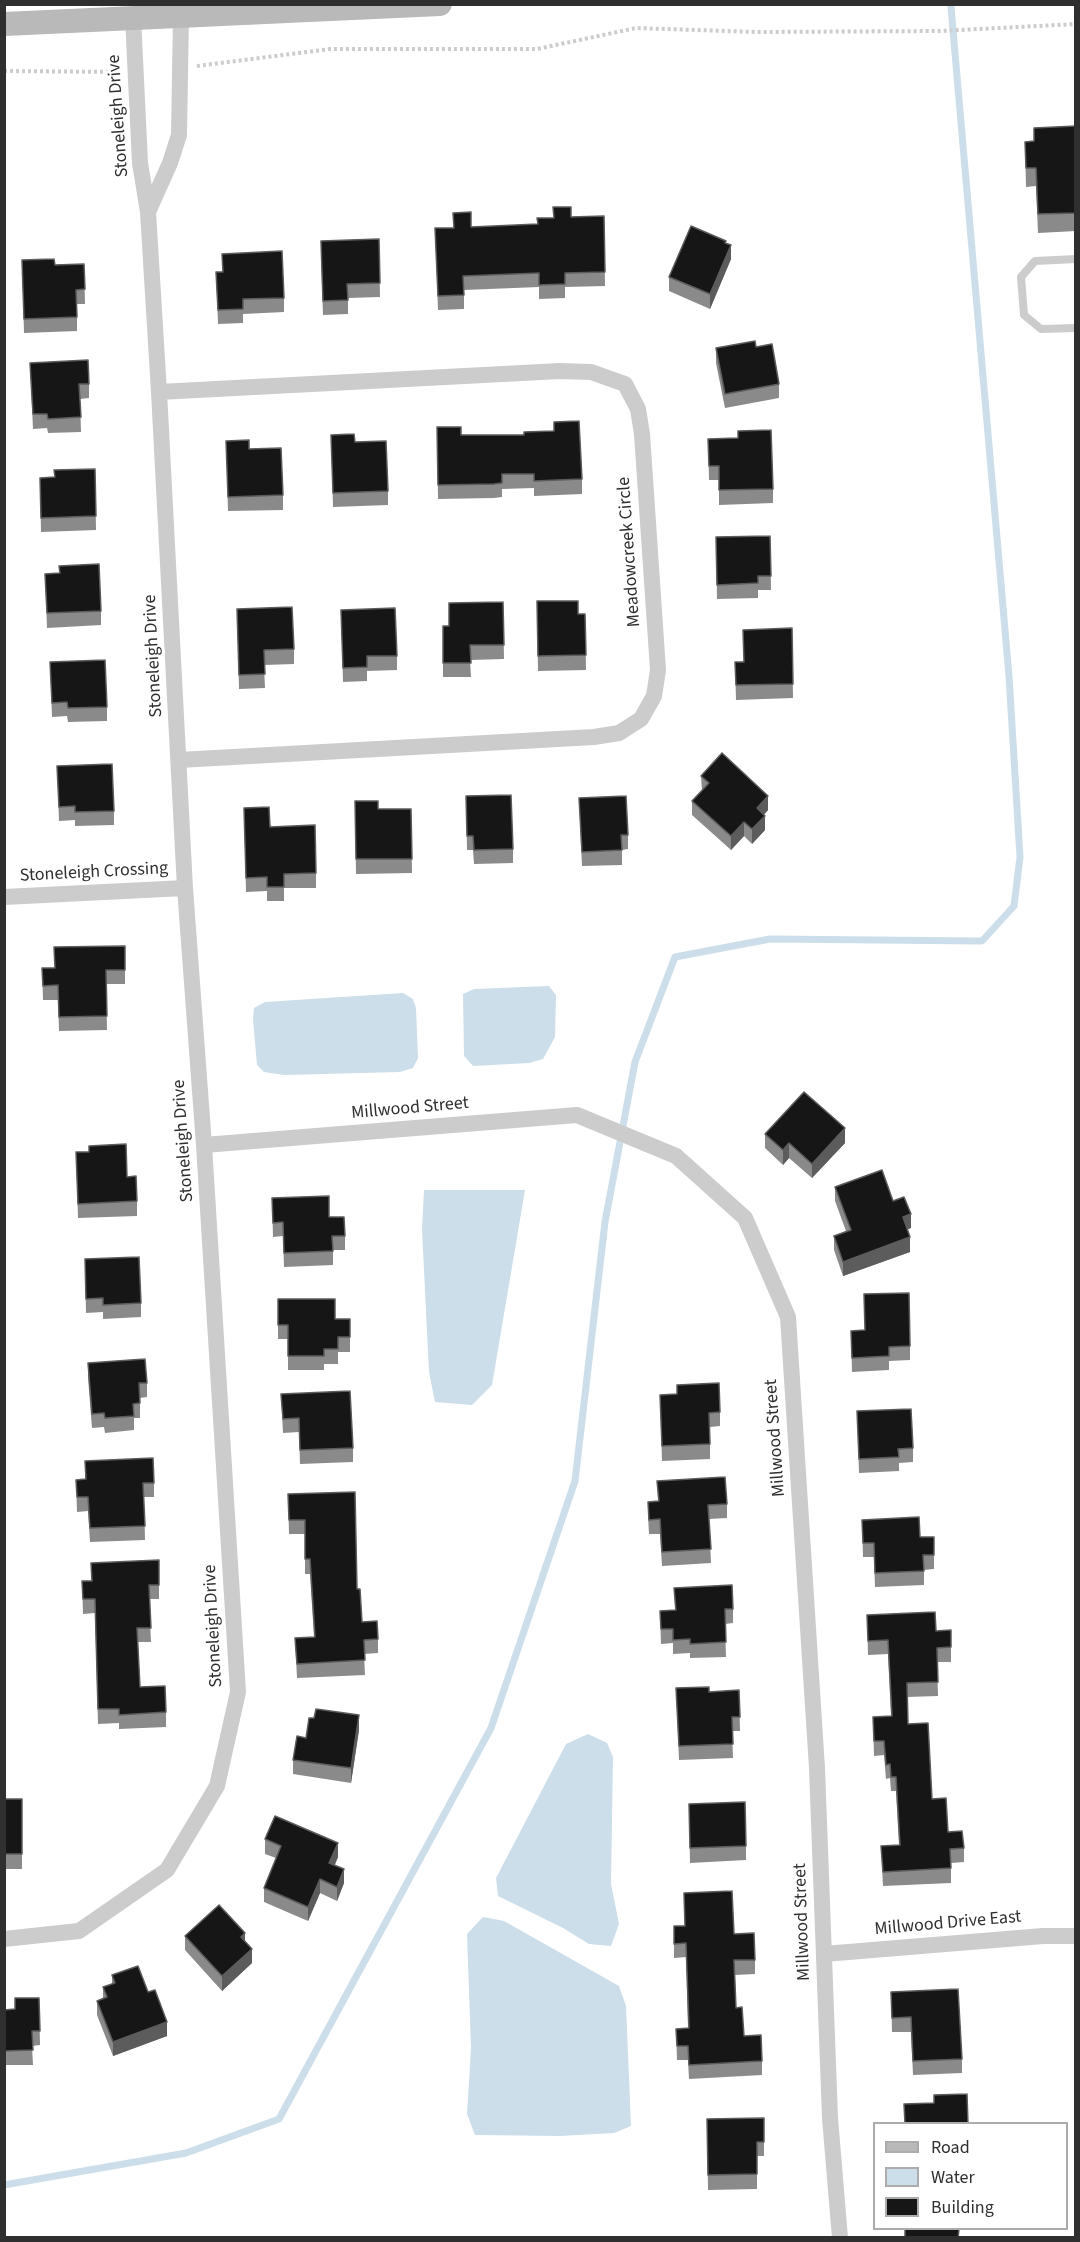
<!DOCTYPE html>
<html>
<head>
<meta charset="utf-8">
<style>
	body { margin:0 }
	#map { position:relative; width:1080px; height:2242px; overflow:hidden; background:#fff; font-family:"Source Sans 3",sans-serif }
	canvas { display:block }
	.frame { position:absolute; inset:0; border:6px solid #2f2f2f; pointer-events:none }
	.legend { position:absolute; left:873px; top:2122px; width:195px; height:108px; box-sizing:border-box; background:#fff; border:2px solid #acacac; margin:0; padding:8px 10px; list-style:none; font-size:18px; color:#2f2f2f }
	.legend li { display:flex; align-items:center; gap:12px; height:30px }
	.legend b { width:30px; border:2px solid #acacac }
</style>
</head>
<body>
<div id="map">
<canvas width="1080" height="2242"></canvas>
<div class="frame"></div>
<ul class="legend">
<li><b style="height:8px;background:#b9b9b9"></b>Road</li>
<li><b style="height:16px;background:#ccdeea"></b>Water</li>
<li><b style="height:16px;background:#161616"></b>Building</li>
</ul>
</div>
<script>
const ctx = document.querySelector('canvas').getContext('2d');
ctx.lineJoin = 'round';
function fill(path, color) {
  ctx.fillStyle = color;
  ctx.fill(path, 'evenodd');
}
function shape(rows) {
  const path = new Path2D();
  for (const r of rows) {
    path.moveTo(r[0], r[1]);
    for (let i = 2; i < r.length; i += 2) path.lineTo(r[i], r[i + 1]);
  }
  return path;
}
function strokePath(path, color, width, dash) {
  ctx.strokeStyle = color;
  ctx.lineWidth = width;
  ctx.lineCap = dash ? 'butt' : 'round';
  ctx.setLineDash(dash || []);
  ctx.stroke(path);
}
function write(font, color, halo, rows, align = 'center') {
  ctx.font = font + ' "Source Sans 3",sans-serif';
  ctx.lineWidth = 6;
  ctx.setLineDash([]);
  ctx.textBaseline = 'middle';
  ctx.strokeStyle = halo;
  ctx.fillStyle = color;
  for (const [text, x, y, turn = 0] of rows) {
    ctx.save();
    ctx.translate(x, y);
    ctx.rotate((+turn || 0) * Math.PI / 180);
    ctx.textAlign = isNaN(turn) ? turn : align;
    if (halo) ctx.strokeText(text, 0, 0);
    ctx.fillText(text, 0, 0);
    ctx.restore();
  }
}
fill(shape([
	[549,986,556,995,555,1037,543,1059,529,1063,473,1066,464,1056,463,994,474,989],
	[403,993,413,999,416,1008,418,1058,413,1068,400,1072,284,1075,264,1072,257,1065,253,1019,254,1008,265,1002],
	[424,1190,525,1190,492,1385,472,1405,435,1402,429,1372,422,1229],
	[588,1734,607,1743,613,1757,611,1884,619,1924,611,1946,589,1944,563,1928,498,1896,496,1878,566,1744],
	[483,1917,504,1921,619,1986,626,2006,631,2126,614,2133,560,2136,475,2135,467,2114,471,2048,467,1934]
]), '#ccdeea');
strokePath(shape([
	[4,2185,186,2153,279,2119,491,1728,575,1481,605,1222,635,1062,675,957,770,939,982,941,1014,906,1020,857,1009,676,951,7]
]), '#ccdeea', 7);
strokePath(shape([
	[197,66,330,49,537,49,636,28,756,32,940,31,1076,24],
	[4,71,118,72]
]), '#ccc', 4, [3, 3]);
strokePath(shape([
	[1076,259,1035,261,1021,277,1024,315,1041,329,1076,328]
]), '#ccc', 8);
strokePath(shape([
	[148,212,170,163,179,135,181,15],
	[159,392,560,371,591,372,625,384,638,409,642,434,658,670,654,696,641,719,619,733,594,737,179,760],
	[4,897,185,888],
	[204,1145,577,1115,676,1156,745,1218,788,1317,817,1768,830,2118,840,2238],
	[4,1939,79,1931,167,1870,217,1786,238,1692,204,1145,185,888,159,392,148,212,140,163,133,17],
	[824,1954,1043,1936,1076,1936]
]), '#ccc', 16);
strokePath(shape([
	[4,24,440,4]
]), '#b9b9b9', 24);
fill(shape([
	[1076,126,1076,231,1038,233,1036,186,1026,187,1025,142,1034,141,1034,128],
	[453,213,471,227,538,224,571,217,604,216,605,286,565,287,565,298,539,299,539,287,464,290,464,309,438,310,435,228,453,228],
	[379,239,380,297,348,298,348,314,323,315,321,255],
	[726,243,731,259,710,309,669,291,669,277],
	[22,260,55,265,84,264,85,304,77,304,77,331,24,333],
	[216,272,284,298,284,312,243,314,243,323,218,324],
	[756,347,779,384,779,398,725,408,716,363,716,348],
	[30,363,89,384,89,398,80,399,81,432,48,433,47,428,33,429],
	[437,427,582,479,582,494,534,496,534,488,502,489,502,497,494,498,438,499],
	[331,435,355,442,388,491,388,505,333,507],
	[708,439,773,489,773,503,719,505,719,480,709,480],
	[226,441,249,449,283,495,283,510,228,511],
	[95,469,96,530,41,532,40,478,54,477],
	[770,536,771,590,758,590,758,598,717,599,716,537],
	[45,574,101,611,101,625,47,628],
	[537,601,578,614,585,614,586,670,538,671],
	[503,602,504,659,470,660,471,677,443,677,443,626,449,626],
	[237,609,294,649,294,664,264,665,265,688,239,689],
	[341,610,397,656,397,670,367,671,367,681,343,682],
	[792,628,793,698,736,700,735,662,743,662],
	[50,662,107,707,107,721,68,722,67,716,52,717],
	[57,766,114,811,114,825,75,826,75,820,59,821],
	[701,776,768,810,764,815,765,830,752,844,744,836,731,850,692,815,692,801,702,791],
	[466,796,513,849,513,863,474,864,473,850,467,850],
	[579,798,628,835,628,849,622,850,622,865,582,866],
	[355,801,378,809,411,809,412,873,356,874],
	[244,808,270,827,316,873,316,888,284,888,284,901,267,901,267,891,246,892],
	[125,946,125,984,106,984,107,1030,59,1031,58,1000,43,1000,42,968,54,968],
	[765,1134,845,1143,812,1178,789,1158,783,1165,765,1148],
	[76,1152,127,1177,137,1201,137,1216,78,1218],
	[835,1187,893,1201,911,1228,908,1229,910,1252,843,1276,834,1250,834,1236,846,1231,835,1201],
	[272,1198,329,1217,345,1236,345,1250,333,1250,333,1265,284,1267,283,1236,273,1237],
	[85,1259,141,1303,141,1317,103,1319,103,1312,86,1313],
	[278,1299,335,1319,350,1319,350,1352,338,1352,338,1364,324,1364,324,1370,288,1370,288,1339,278,1339],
	[851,1331,910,1346,910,1360,889,1361,889,1370,852,1372],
	[88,1363,147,1383,147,1397,140,1398,140,1418,134,1418,134,1430,105,1433,104,1427,92,1428,88,1378],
	[281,1394,353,1448,353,1462,300,1464,299,1432,283,1433],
	[660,1395,720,1412,720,1426,710,1427,710,1459,662,1461],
	[857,1411,913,1448,913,1462,899,1463,899,1471,859,1473],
	[85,1461,154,1483,154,1497,144,1497,145,1540,90,1542,88,1511,77,1512,76,1480,85,1479],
	[657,1481,727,1504,727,1518,709,1519,711,1563,662,1566,660,1534,649,1534,648,1516,648,1502,658,1501],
	[288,1494,357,1589,362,1622,378,1639,378,1653,364,1654,365,1675,297,1678,295,1638,314,1637,310,1574,305,1574,305,1534,289,1534],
	[862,1520,920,1537,934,1537,934,1569,924,1570,924,1585,875,1587,874,1557,863,1557],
	[82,1581,159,1585,159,1599,149,1599,151,1642,138,1642,140,1687,166,1712,166,1727,119,1729,119,1723,98,1724,95,1613,83,1614],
	[674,1588,733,1609,733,1623,725,1624,726,1657,690,1658,690,1653,673,1654,673,1643,661,1644,660,1611,675,1610],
	[867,1615,936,1631,951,1647,951,1662,937,1662,938,1696,907,1697,908,1724,932,1799,948,1832,964,1848,964,1862,951,1863,951,1883,883,1886,881,1846,899,1845,896,1791,891,1791,890,1778,886,1779,884,1755,874,1756,873,1717,891,1716,888,1654,868,1655],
	[676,1688,709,1692,739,1690,740,1731,732,1731,733,1758,679,1760],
	[359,1730,351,1783,293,1774,293,1760,306,1738],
	[4,1799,22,1799,22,1869,4,1869],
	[689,1804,746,1846,746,1860,690,1863],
	[265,1839,338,1857,335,1865,344,1883,337,1901,320,1893,308,1921,264,1902,264,1888,276,1858,265,1854],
	[684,1893,734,1934,755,1960,755,1974,735,1975,736,2008,744,2036,762,2061,762,2075,689,2079,688,2060,677,2060,676,2029,688,2028,686,1957,674,1958,674,1926,685,1926],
	[185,1936,245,1942,252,1963,222,1991,185,1950],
	[112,1975,148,1992,167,2036,113,2056,97,2015,97,2001,103,1999,103,1987,112,1984],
	[891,1992,962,2059,962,2073,913,2075,911,2032,892,2032],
	[39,1998,40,2045,32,2046,33,2065,4,2065,4,2010,15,2009],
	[764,2118,764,2156,757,2156,757,2189,708,2190,707,2119]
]), '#8a8a8a');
fill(shape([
	[731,245,731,259,710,309,710,294],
	[768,796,768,810,757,822,757,808],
	[765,816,765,830,752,844,752,829],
	[744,822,744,836,731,850,731,836],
	[845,1128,845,1143,812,1178,812,1164],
	[789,1143,789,1158,783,1165,783,1150],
	[911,1214,911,1228,903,1231,903,1217],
	[910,1237,910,1252,843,1276,843,1262],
	[359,1715,359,1730,351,1783,351,1768],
	[338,1843,338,1857,329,1877,329,1863],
	[344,1869,344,1883,337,1901,337,1887],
	[320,1879,320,1893,308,1921,308,1907],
	[245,1933,245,1947,241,1937],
	[252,1949,252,1963,222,1991,222,1976],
	[167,2022,167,2036,113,2056,113,2042]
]), '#5c5c5c');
const building = shape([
	[1076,126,1076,213,1038,214,1036,168,1026,168,1025,142,1034,141,1034,128,1076,126],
	[553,207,571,207,571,217,604,216,605,272,565,273,565,284,539,285,539,273,463,276,464,295,438,296,435,228,454,228,453,213,471,212,471,227,538,224,537,218,554,218,553,207],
	[691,226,726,241,725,243,731,245,710,294,669,277,691,226],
	[379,239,380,283,347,284,348,300,323,301,321,241,379,239],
	[282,251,284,298,243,299,243,309,218,310,216,272,223,272,222,254,282,251],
	[54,259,55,265,84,264,85,289,76,290,77,317,24,319,22,260,54,259],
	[755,341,756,347,772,344,779,384,725,394,716,348,755,341],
	[88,360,89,384,79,384,81,417,48,419,47,414,33,414,30,363,88,360],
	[579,421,582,479,534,481,534,474,502,474,502,483,494,484,438,485,437,427,461,427,461,435,524,435,524,432,554,431,554,422,579,421],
	[771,430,773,489,719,490,719,466,709,466,708,439,738,438,738,431,771,430],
	[354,434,355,442,386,441,388,491,333,493,331,435,354,434],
	[249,440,249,449,281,448,283,495,228,497,226,441,249,440],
	[95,469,96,516,41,518,40,478,55,477,54,470,95,469],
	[770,536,771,576,758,576,758,583,717,585,716,537,770,536],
	[99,564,101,611,47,613,45,574,60,573,59,566,99,564],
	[537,601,578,601,578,614,585,614,586,655,538,656,537,601],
	[503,602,504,645,470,645,471,663,443,663,443,626,449,626,449,603,503,602],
	[292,607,294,649,264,650,265,674,239,675,237,609,292,607],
	[395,608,397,656,367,656,367,667,343,668,341,610,395,608],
	[792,628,793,684,736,685,735,662,744,662,743,630,792,628],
	[105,660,107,707,68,708,67,702,52,703,50,662,105,660],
	[722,753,768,796,757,808,765,816,752,829,744,822,731,836,692,801,709,783,701,776,722,753],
	[112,764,114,811,75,812,75,806,59,807,57,766,112,764],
	[511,795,513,849,474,850,473,836,467,836,466,796,511,795],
	[626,796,628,835,621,835,622,850,582,852,579,798,626,796],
	[355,801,378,801,378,809,411,809,412,859,356,859,355,801],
	[269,807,270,827,315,825,316,873,284,874,284,887,267,887,267,877,246,878,244,808,269,807],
	[125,946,125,970,106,970,107,1016,59,1017,58,985,43,986,42,968,55,968,54,947,125,946],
	[804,1092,845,1128,812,1164,789,1143,783,1150,765,1134,804,1092],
	[126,1144,127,1177,136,1176,137,1201,78,1204,76,1152,89,1152,89,1146,126,1144],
	[882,1170,893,1201,904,1197,911,1214,903,1217,910,1237,843,1262,834,1236,851,1230,835,1187,882,1170],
	[329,1196,329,1217,344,1217,345,1236,332,1236,333,1251,284,1253,283,1222,273,1223,272,1198,329,1196],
	[139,1257,141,1303,103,1305,103,1298,86,1299,85,1259,139,1257],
	[909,1293,910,1346,889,1347,889,1356,852,1358,851,1331,865,1330,864,1294,909,1293],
	[278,1299,335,1299,335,1319,350,1319,350,1337,338,1337,338,1349,324,1349,324,1356,288,1356,288,1325,278,1325,278,1299],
	[145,1359,147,1383,139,1383,140,1403,133,1404,134,1416,105,1418,104,1413,92,1414,88,1363,145,1359],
	[719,1383,720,1412,709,1413,710,1444,662,1446,660,1395,677,1394,677,1385,719,1383],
	[350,1391,353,1448,300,1450,299,1418,283,1419,281,1394,350,1391],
	[911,1409,913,1448,898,1449,899,1457,859,1459,857,1411,911,1409],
	[153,1458,154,1483,143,1483,145,1526,90,1528,88,1497,77,1497,76,1480,86,1479,85,1461,153,1458],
	[725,1477,727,1504,708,1505,711,1549,662,1552,660,1519,649,1520,648,1502,659,1501,657,1481,725,1477],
	[355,1492,357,1589,360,1589,362,1622,377,1621,378,1639,364,1640,365,1660,297,1664,295,1638,315,1637,310,1559,305,1559,305,1520,289,1520,288,1494,355,1492],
	[919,1517,920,1537,934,1537,934,1555,923,1555,924,1571,875,1573,874,1543,863,1543,862,1520,919,1517],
	[159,1560,159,1585,149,1585,151,1628,137,1628,140,1687,165,1686,166,1712,119,1715,119,1709,98,1709,95,1599,83,1599,82,1581,92,1581,91,1563,159,1560],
	[732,1585,733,1609,725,1609,726,1642,690,1644,690,1639,673,1640,673,1629,661,1629,660,1611,676,1610,674,1588,732,1585],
	[935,1612,936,1631,951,1630,951,1647,937,1648,938,1682,907,1683,908,1724,928,1723,932,1799,946,1798,948,1832,962,1831,964,1848,950,1849,951,1868,883,1872,881,1846,900,1845,896,1777,891,1777,890,1764,886,1765,884,1741,874,1741,873,1717,892,1716,888,1640,868,1641,867,1615,935,1612],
	[709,1687,709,1692,739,1690,740,1717,732,1717,733,1744,679,1746,676,1688,709,1687],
	[316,1709,359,1715,351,1768,293,1760,297,1736,306,1738,309,1718,314,1718,316,1709],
	[4,1799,22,1799,22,1854,4,1854,4,1799],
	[745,1802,746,1846,690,1848,689,1804,745,1802],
	[275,1816,338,1843,329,1863,344,1869,337,1887,320,1879,308,1907,264,1888,281,1846,265,1839,275,1816],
	[732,1891,734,1934,754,1933,755,1960,734,1960,736,2008,742,2007,744,2036,761,2035,762,2061,689,2065,688,2046,677,2046,676,2029,689,2028,686,1943,674,1944,674,1926,685,1926,684,1893,732,1891],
	[219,1905,245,1933,241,1937,252,1949,222,1976,185,1936,219,1905],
	[138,1966,148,1992,155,1990,167,2022,113,2042,97,2001,107,1997,103,1987,115,1983,112,1975,138,1966],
	[958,1989,962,2059,913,2061,911,2017,892,2018,891,1992,958,1989],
	[15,1998,39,1998,40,2031,32,2031,33,2050,4,2051,4,2010,15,2009,15,1998],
	[967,2094,968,2124,905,2124,904,2104,934,2103,934,2095,967,2094],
	[764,2118,764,2142,757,2142,757,2174,708,2175,707,2119,764,2118],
	[905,2229,959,2229,958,2238,905,2238,905,2229]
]);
fill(building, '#161616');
strokePath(building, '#5c5c5c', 1.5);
write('18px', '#2f2f2f', '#fff', [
	["Stoneleigh Drive",119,116,-94],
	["Meadowcreek Circle",630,552,-94],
	["Stoneleigh Drive",154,656,-93],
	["Stoneleigh Crossing",94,873,-3],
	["Millwood Street",410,1109,-5],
	["Stoneleigh Drive",184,1141,-94],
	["Millwood Street",776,1438,-94],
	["Stoneleigh Drive",214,1626,-93],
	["Millwood Street",803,1922,-92],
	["Millwood Drive East",948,1924,-5]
]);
</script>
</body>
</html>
